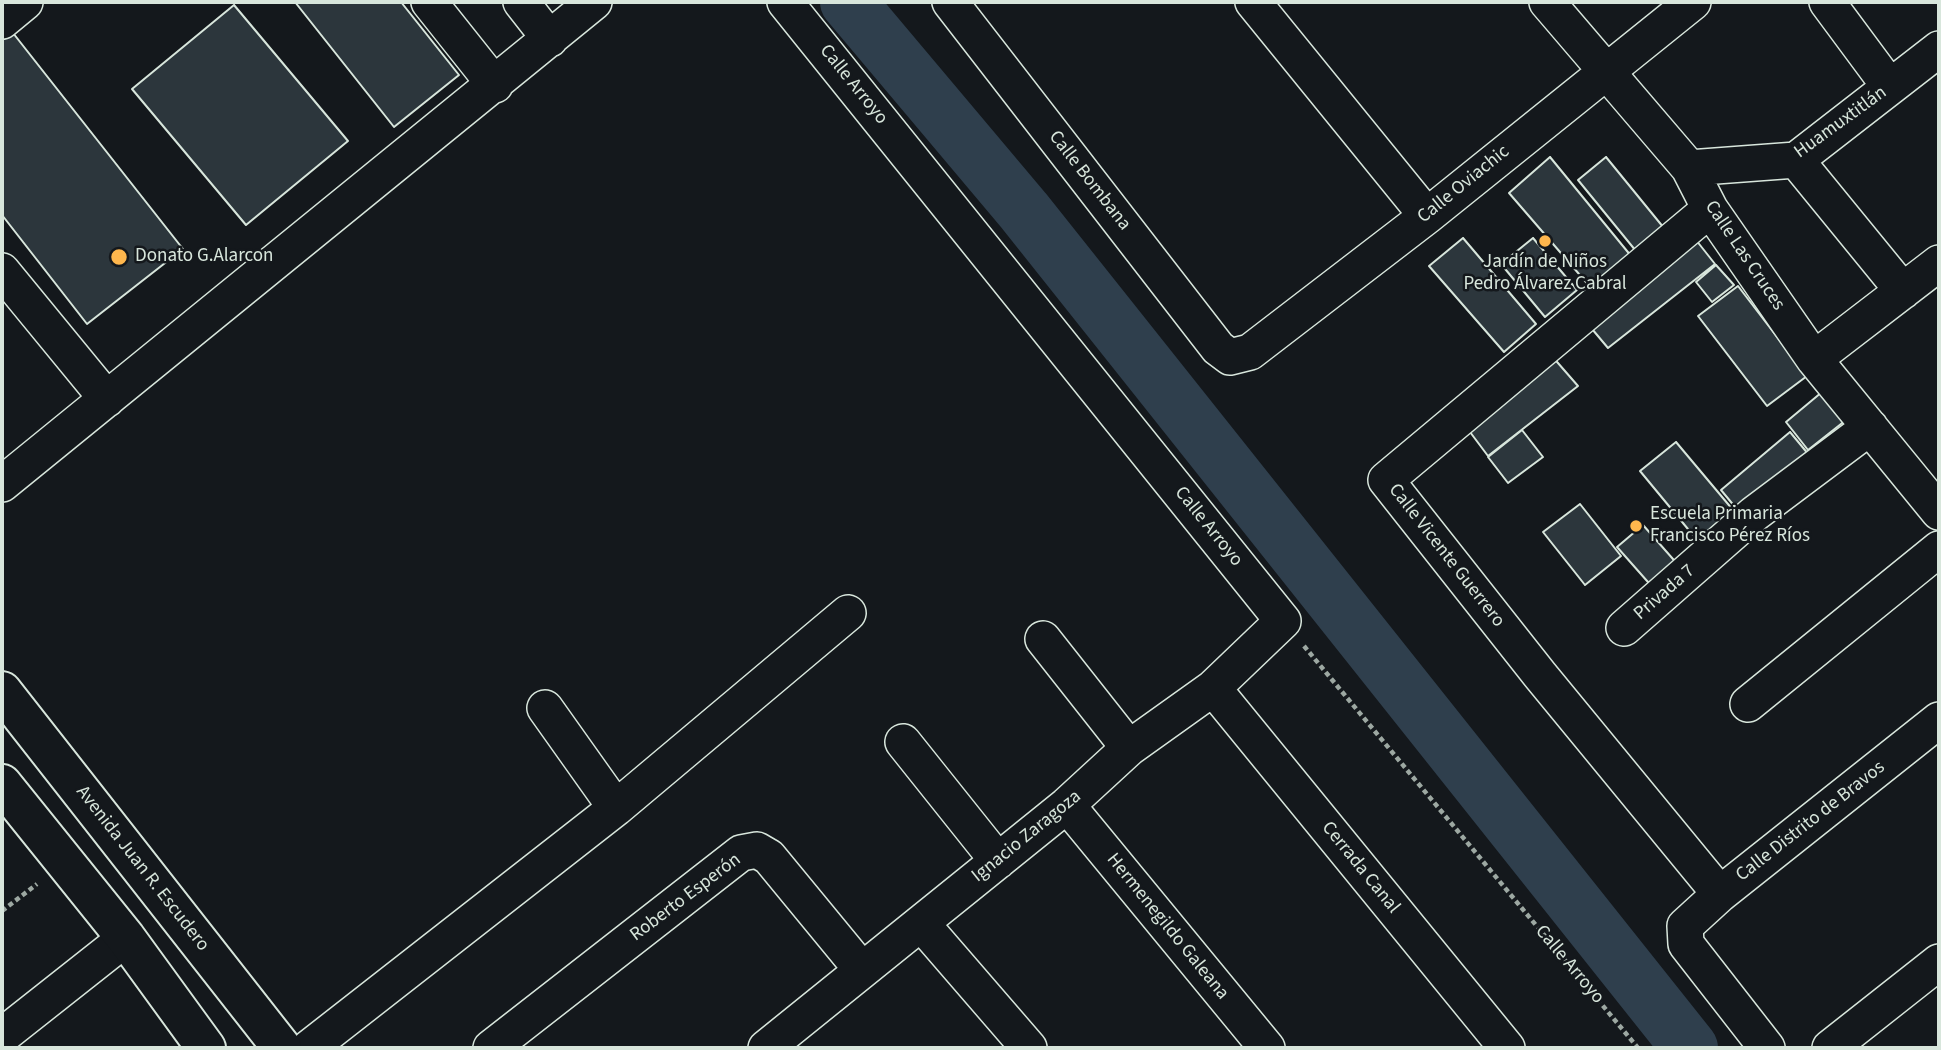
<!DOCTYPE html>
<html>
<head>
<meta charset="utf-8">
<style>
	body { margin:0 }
	#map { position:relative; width:1941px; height:1050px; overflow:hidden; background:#14181c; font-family:"Source Sans 3",sans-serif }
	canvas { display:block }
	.frame { position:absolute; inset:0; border:4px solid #d8e6dc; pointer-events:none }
</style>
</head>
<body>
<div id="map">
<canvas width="1941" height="1050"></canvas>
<div class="frame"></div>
</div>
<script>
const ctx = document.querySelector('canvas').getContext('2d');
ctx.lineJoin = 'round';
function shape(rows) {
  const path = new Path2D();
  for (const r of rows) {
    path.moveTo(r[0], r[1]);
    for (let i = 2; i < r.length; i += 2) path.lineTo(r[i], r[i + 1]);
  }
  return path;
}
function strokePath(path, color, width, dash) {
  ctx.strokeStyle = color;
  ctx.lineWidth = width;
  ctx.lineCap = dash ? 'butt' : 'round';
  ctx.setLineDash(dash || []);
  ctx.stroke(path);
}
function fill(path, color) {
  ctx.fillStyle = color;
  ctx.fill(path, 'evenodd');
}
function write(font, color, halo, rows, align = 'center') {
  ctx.font = font + ' "Source Sans 3",sans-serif';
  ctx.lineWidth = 5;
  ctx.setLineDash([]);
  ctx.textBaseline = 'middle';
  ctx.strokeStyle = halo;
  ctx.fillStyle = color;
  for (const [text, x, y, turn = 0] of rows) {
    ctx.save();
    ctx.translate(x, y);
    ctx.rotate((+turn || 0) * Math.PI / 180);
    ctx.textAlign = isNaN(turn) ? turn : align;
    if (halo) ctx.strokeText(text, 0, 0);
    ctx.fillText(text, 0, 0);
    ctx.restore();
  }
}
strokePath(shape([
	[848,2,1024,211,1690,1048]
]), '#2f3f4d', 56);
const building = shape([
	[295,2,401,2,459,75,394,127,295,2],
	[234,5,348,141,246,225,132,89,234,5],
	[2,19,183,249,87,324,2,215,2,19],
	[1550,157,1636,262,1598,296,1509,193,1550,157],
	[1606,157,1668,233,1640,256,1578,180,1606,157],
	[1463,238,1536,324,1504,352,1429,266,1463,238],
	[1533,238,1577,290,1545,317,1501,264,1533,238],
	[1696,240,1715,264,1608,348,1587,323,1696,240],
	[1716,265,1734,285,1712,302,1696,282,1716,265],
	[1738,286,1807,376,1767,406,1698,316,1738,286],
	[1551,355,1578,386,1488,456,1464,424,1551,355],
	[1822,392,1846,420,1808,450,1786,422,1822,392],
	[1522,430,1543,457,1508,483,1488,457,1522,430],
	[1790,432,1814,461,1745,519,1721,490,1790,432],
	[1676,442,1733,510,1697,540,1640,471,1676,442],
	[1580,504,1621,556,1585,585,1543,532,1580,504],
	[1643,525,1680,567,1655,590,1617,547,1643,525]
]);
fill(building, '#2c363c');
strokePath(building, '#d8e6dc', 2);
const minor = shape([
	[429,2,495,85],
	[521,2,550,39],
	[950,2,1218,348,1230,357,1250,352,1427,216,1693,2],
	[1253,2,1427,216],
	[1547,2,1689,168,1710,209,1814,359,1939,512],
	[1827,2,1890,87],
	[2,21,25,2],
	[1796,160,1903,291],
	[1689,168,1796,160,1939,49],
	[1710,209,1386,480,1540,675,1720,894],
	[2,271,107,399],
	[1814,359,1939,263],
	[2,484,594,2],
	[1624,628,1754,514,1870,427],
	[1043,639,1129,748],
	[1213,688,1507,1048],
	[1748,704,1939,549],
	[545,708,616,808],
	[903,742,998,861],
	[1067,805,1267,1048],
	[921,923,1029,1048],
	[2,1036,126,938],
	[309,1048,616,808,848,613],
	[491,1048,741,853,757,850,769,857,862,970],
	[766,1048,1067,805,1129,748,1213,688,1283,621,785,2],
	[1767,1048,1686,944,1685,926,1720,894,1939,720],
	[1830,1048,1939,962]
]);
const major = shape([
	[2,691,282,1048],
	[2,784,126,938,206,1048]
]);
strokePath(minor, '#d8e6dc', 38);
strokePath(major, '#d8e6dc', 42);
strokePath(shape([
	[1304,646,1638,1048],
	[2,911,37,884]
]), '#9da8a2', 4.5, [5, 3.5]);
strokePath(minor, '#14181c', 35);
strokePath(major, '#14181c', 38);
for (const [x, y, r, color] of [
	[1545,241,7,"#ffb74d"],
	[119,257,9,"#ffb74d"],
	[1636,526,7,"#ffb74d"]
]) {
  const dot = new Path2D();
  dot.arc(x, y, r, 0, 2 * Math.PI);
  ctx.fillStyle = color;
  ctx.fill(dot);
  strokePath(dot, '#14181c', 2.5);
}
write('19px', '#d8e6dc', '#14181c', [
	["Calle Arroyo",853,85,51],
	["Huamuxtitlán",1841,123,-36],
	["Calle Bombana",1089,181,52],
	["Calle Oviachic",1464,185,-39],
	["Calle Las Cruces",1744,256,56],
	["Calle Arroyo",1208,527,51],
	["Calle Vicente Guerrero",1446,556,52],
	["Privada 7",1665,593,-41],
	["Calle Distrito de Bravos",1811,822,-38],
	["Ignacio Zaragoza",1027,837,-39],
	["Cerrada Canal",1360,868,51],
	["Avenida Juan R. Escudero",142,869,52],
	["Roberto Esperón",686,898,-37],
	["Hermenegildo Galeana",1167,927,51],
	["Calle Arroyo",1569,965,50]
]);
write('19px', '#d8e6dc', '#14181c', [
	["Donato G.Alarcon",135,257],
	["Jardín de Niños",1545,263,"center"],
	["Pedro Álvarez Cabral",1545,285,"center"],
	["Escuela Primaria",1650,515],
	["Francisco Pérez Ríos",1650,537]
], 'left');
</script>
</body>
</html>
